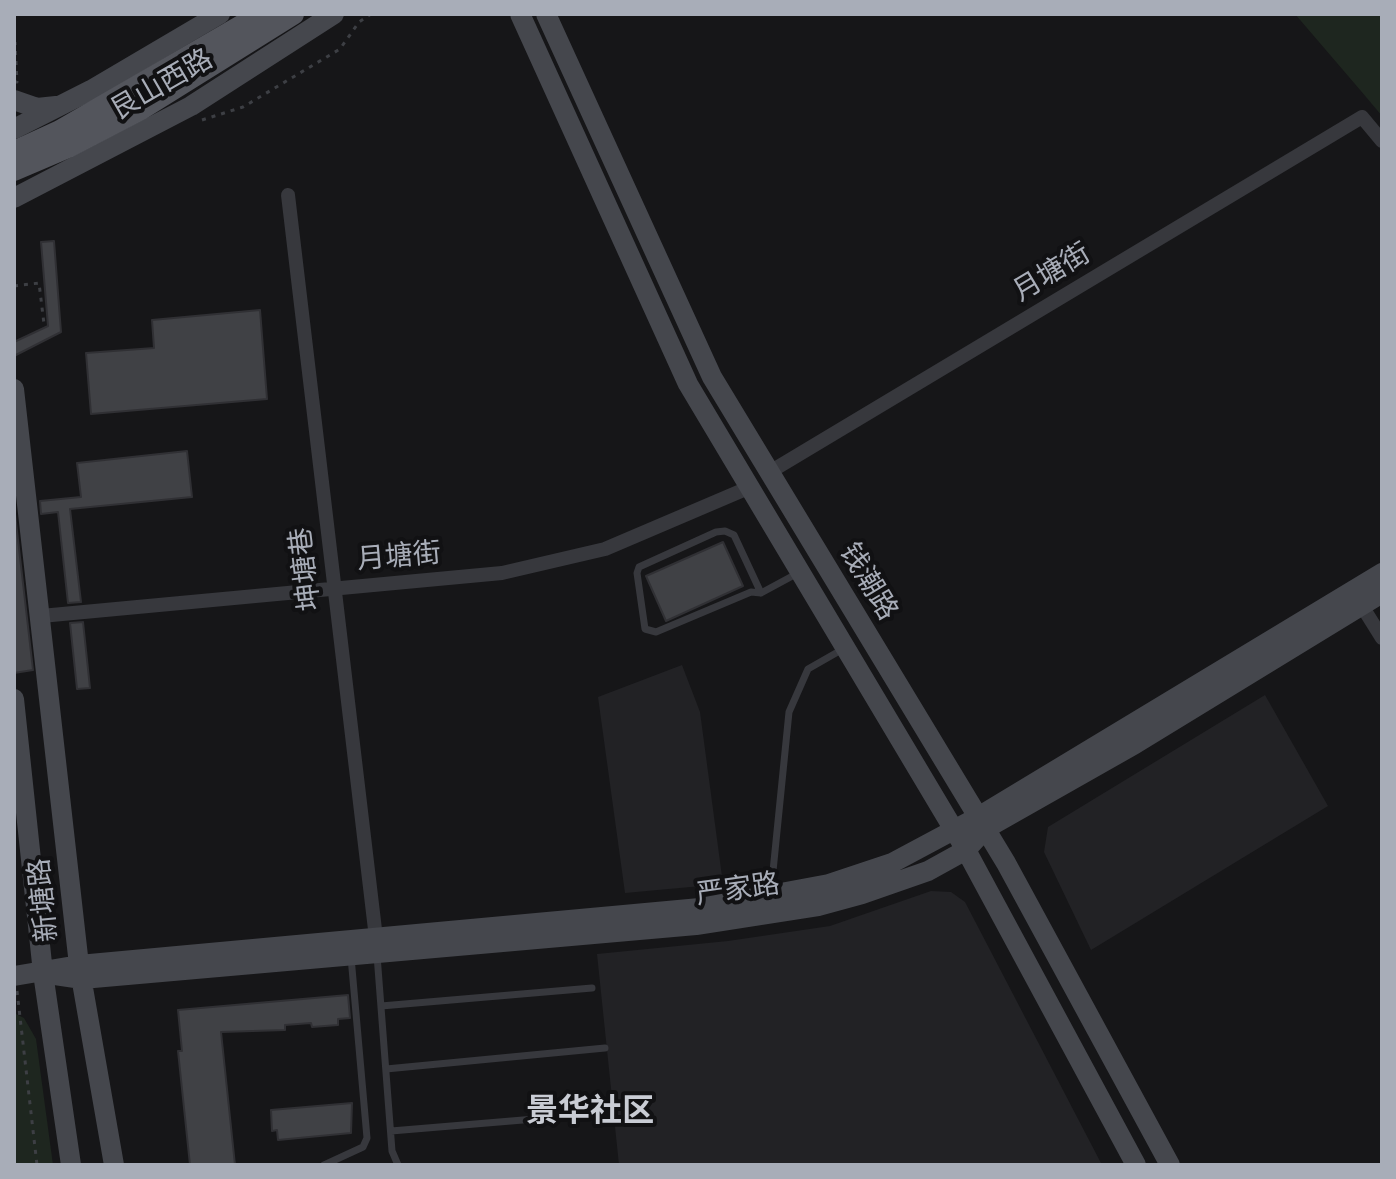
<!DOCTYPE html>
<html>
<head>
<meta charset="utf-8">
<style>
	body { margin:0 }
	#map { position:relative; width:1396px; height:1179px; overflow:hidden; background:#161618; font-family:"Open Sans",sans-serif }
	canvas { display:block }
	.frame { position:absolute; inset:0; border:16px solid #a8adb8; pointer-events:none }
</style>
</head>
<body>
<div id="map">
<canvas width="1396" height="1179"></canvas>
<div class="frame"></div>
</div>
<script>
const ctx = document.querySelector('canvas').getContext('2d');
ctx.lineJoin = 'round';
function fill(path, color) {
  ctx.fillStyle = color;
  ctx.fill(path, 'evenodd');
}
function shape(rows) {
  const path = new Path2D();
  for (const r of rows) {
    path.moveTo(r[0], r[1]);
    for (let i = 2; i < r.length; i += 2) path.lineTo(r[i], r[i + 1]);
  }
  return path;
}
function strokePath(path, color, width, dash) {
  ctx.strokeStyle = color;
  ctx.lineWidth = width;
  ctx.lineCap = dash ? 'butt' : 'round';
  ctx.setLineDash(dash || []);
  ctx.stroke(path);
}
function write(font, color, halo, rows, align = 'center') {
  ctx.font = font + ' "Open Sans","Noto Sans SC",sans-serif';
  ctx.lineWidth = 8;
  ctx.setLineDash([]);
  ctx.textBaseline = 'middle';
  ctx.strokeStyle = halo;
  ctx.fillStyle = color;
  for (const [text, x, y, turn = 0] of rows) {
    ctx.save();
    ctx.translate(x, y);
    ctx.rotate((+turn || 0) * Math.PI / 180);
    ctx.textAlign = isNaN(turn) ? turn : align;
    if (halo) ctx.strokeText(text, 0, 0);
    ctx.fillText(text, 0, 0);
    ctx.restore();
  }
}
fill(shape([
	[682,665,700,712,723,884,625,893,598,697],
	[1265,695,1328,806,1091,950,1044,852,1048,827],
	[931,891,951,892,965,902,1102,1165,619,1165,597,954,728,941,830,926]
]), '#222225');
fill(shape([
	[1295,14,1382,14,1382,116,1361,91],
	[14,1013,24,1018,36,1039,53,1165,14,1165]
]), '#1e261f');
const building = shape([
	[54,241,61,332,14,356,14,342,48,326,41,242,54,241],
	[260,310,267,399,91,414,86,353,154,348,152,320,260,310],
	[187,451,192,497,70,509,81,602,68,603,58,512,41,514,40,501,81,497,77,463,187,451],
	[14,505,33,670,14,673,14,505],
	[723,542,743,586,666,621,646,576,723,542],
	[83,622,90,688,77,689,70,623,83,622],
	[348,995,350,1018,338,1019,338,1025,312,1027,311,1023,285,1025,285,1030,221,1032,235,1165,190,1165,178,1051,182,1051,178,1010,348,995],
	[352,1103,351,1133,278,1140,277,1130,272,1131,271,1110,352,1103]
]);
fill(building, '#404145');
strokePath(building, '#303034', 2);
strokePath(shape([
	[14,82,17,82,15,42],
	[202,120,243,107,340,49,359,22,371,14],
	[14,286,39,283,44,324],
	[17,991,37,1165]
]), '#3d3f44', 3, [4, 6]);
strokePath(shape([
	[761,593,734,535,725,531,716,532,639,567,637,573,645,629,656,632,751,592,761,593,798,573],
	[771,891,789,712,808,669,843,649],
	[377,955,392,1151,398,1165],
	[381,1006,592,988],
	[386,1069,605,1048],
	[391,1131,607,1113],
	[324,1165,363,1147,367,1138,351,957]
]), '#37383d', 7);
strokePath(shape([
	[288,195,376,938],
	[768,473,1362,117,1382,141],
	[1362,606,1382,638],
	[41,616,502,573,605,549,748,488]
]), '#37383d', 14);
strokePath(shape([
	[520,14,688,384,966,850,1136,1165],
	[546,14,712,377,1006,863,1170,1165],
	[14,100,37,108,56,106],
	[14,129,91,90,220,14],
	[14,198,191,106,334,14],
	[14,389,79,965,114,1165],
	[14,699,43,973,71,1165],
	[55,975,82,979,696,925,818,906,862,894,928,871,966,850,985,829,1135,744,1382,593],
	[14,976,79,965,700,908,829,884,892,863,978,817,1382,573]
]), '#45474d', 20);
strokePath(shape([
	[14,152,60,131,262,14],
	[14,170,68,147,141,109,293,14]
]), '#53555c', 22);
write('28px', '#a8adb8', '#111113', [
	["艮山西路",162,85,-30],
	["月塘街",1052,273,-31],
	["月塘街",399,557,-5],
	["坤塘巷",306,569,-97],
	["钱潮路",868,582,59],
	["严家路",738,890,-8],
	["新塘路",44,900,-96]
]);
write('bold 32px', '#c9ccd4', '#111113', [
	["景华社区",590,1112]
]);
</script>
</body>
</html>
